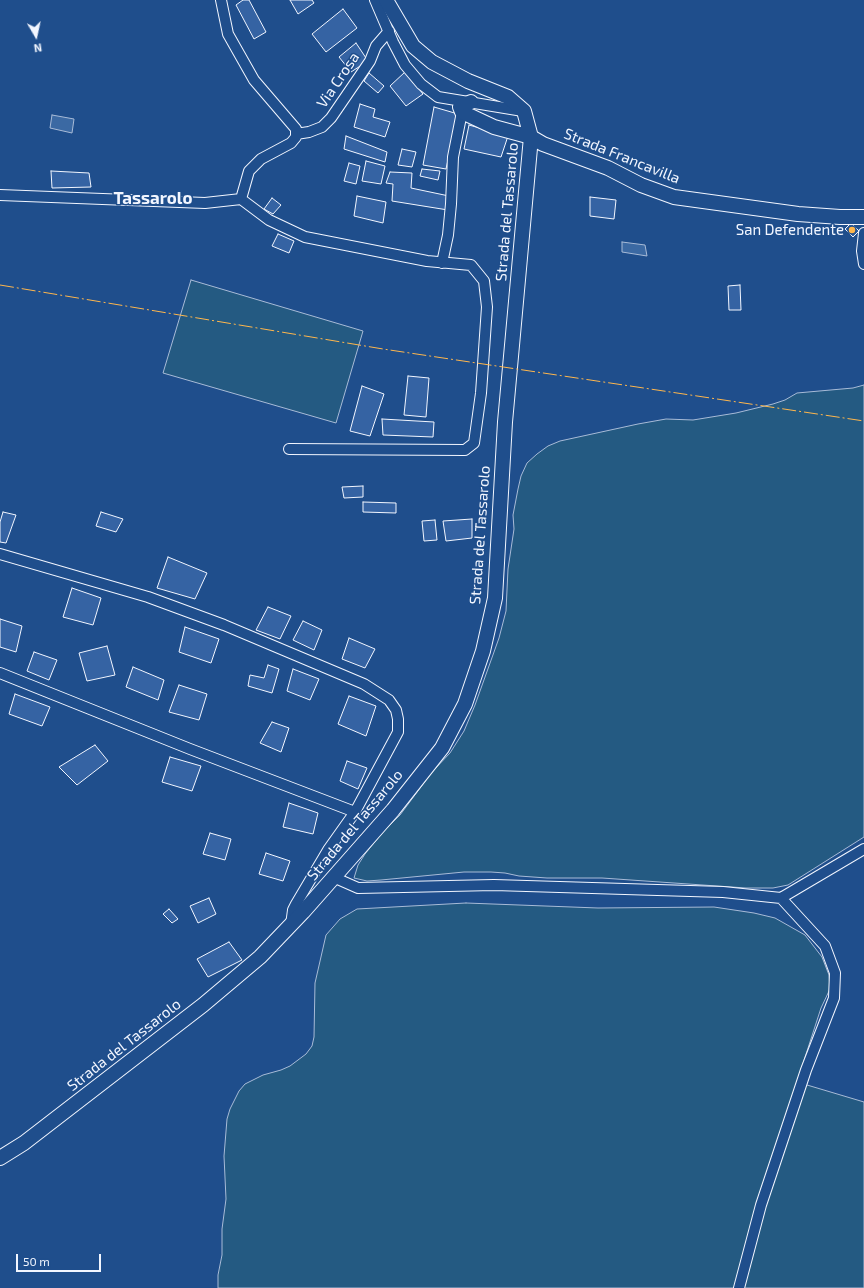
<!DOCTYPE html>
<html>
<head>
<meta charset="utf-8">
<style>
	body { margin:0 }
	#map { position:relative; width:864px; height:1288px; overflow:hidden; background:#1f4e8c; font-family:"Exo 2",sans-serif }
	canvas { display:block }
	.north { position:absolute; left:16px; top:16px; width:40px; height:40px; -webkit-text-stroke:3px #1f4e8c; paint-order:stroke; rotate:171deg; font-size:11px; font-weight:700; line-height:16px; text-align:center; color:#f2f6ff }
	.north::after { content:''; display:block; margin:auto; width:14px; height:18px; background:#f2f6ff; clip-path:polygon(50% 0,100% 100%,50% 72%,0 100%) }
	.scale { position:absolute; left:16px; top:1254px; width:85px; height:18px; box-sizing:border-box; border:2px solid #f2f6ff; border-top:0; padding-left:5px; font-size:12px; line-height:14px; white-space:nowrap; color:#f2f6ff; -webkit-text-stroke:3px #1f4e8c; paint-order:stroke }
</style>
</head>
<body>
<div id="map">
<canvas width="864" height="1288"></canvas>
<div class="north">N</div>
<div class="scale">50 m</div>
</div>
<script>
const ctx = document.querySelector('canvas').getContext('2d');
ctx.lineJoin = 'round';
function fill(path, color) {
  ctx.fillStyle = color;
  ctx.fill(path, 'evenodd');
}
function shape(rows) {
  const path = new Path2D();
  for (const r of rows) {
    path.moveTo(r[0], r[1]);
    for (let i = 2; i < r.length; i += 2) path.lineTo(r[i], r[i + 1]);
  }
  return path;
}
function strokePath(path, color, width, dash) {
  ctx.strokeStyle = color;
  ctx.lineWidth = width;
  ctx.lineCap = dash ? 'butt' : 'round';
  ctx.setLineDash(dash || []);
  ctx.stroke(path);
}
function write(font, color, halo, rows, align = 'center') {
  ctx.font = font + ' "Exo 2",sans-serif';
  ctx.lineWidth = 3;
  ctx.setLineDash([]);
  ctx.textBaseline = 'middle';
  ctx.strokeStyle = halo;
  ctx.fillStyle = color;
  for (const [text, x, y, turn = 0] of rows) {
    ctx.save();
    ctx.translate(x, y);
    ctx.rotate((+turn || 0) * Math.PI / 180);
    ctx.textAlign = isNaN(turn) ? turn : align;
    if (halo) ctx.strokeText(text, 0, 0);
    ctx.fillText(text, 0, 0);
    ctx.restore();
  }
}
const green = shape([
	[191,280,363,331,336,423,163,373,191,280],
	[864,385,864,837,788,885,773,888,746,888,602,878,547,878,519,876,505,873,491,872,464,872,381,880,367,881,354,878,358,865,365,854,382,833,400,815,432,772,450,753,464,731,475,705,499,638,506,611,508,569,514,529,513,515,518,489,521,476,527,463,537,454,548,446,560,441,638,424,666,419,693,420,736,413,773,404,785,400,797,393,853,388,864,385],
	[466,903,598,908,714,907,754,913,775,918,805,935,822,957,829,975,830,989,821,1008,797,1082,864,1102,864,1288,218,1288,218,1275,222,1255,222,1229,226,1199,224,1156,227,1119,230,1109,239,1091,245,1084,263,1075,281,1070,290,1066,306,1054,312,1046,314,1037,315,983,326,935,340,919,357,909,466,903]
]);
fill(green, '#245a82');
strokePath(green, '#a8bbd7', 1);
const water = shape([
	[52,115,74,119,72,133,50,128,52,115],
	[622,242,645,245,647,256,622,252,622,242]
]);
fill(water, '#3b69a3');
strokePath(water, '#a8bbd7', 1);
const building = shape([
	[243,0,249,0,266,32,254,39,236,5,243,0],
	[290,0,312,0,314,3,298,14,290,0],
	[343,9,357,28,326,52,312,34,343,9],
	[356,43,368,61,351,72,339,57,356,43],
	[405,72,423,94,406,106,390,86,405,72],
	[369,73,384,86,378,93,364,81,369,73],
	[360,104,375,109,373,117,390,122,385,137,354,127,360,104],
	[434,107,458,114,446,169,423,165,434,107],
	[469,125,508,136,501,157,464,149,469,125],
	[346,136,387,152,385,162,344,149,346,136],
	[402,149,416,152,412,167,398,165,402,149],
	[366,161,385,166,381,184,362,181,366,161],
	[349,163,360,166,356,184,344,181,349,163],
	[422,169,440,171,438,180,420,176,422,169],
	[51,171,89,173,91,187,52,188,51,171],
	[390,172,412,173,411,188,449,196,448,210,392,201,393,184,386,183,390,172],
	[357,196,386,202,383,223,354,216,357,196],
	[590,197,616,200,614,219,590,216,590,197],
	[272,198,281,205,273,214,264,209,272,198],
	[851,223,859,231,853,237,845,229,851,223],
	[278,234,294,241,289,253,272,246,278,234],
	[740,285,741,310,729,310,728,286,740,285],
	[408,376,429,378,426,417,404,415,408,376],
	[362,386,384,394,370,436,350,431,362,386],
	[382,419,434,422,433,437,383,435,382,419],
	[363,486,363,497,344,498,342,487,363,486],
	[363,502,396,503,396,513,363,512,363,502],
	[3,512,16,515,6,543,0,542,0,522,3,512],
	[101,512,123,519,116,532,96,526,101,512],
	[472,519,472,538,446,541,443,521,472,519],
	[435,520,437,540,424,541,422,521,435,520],
	[168,557,207,573,195,599,157,588,168,557],
	[72,588,101,598,93,625,63,617,72,588],
	[268,607,291,616,280,639,256,630,268,607],
	[0,619,22,626,16,652,0,647,0,619],
	[303,621,322,630,314,650,293,640,303,621],
	[185,627,219,639,211,663,179,652,185,627],
	[349,638,375,649,365,668,342,659,349,638],
	[107,646,115,675,87,681,79,653,107,646],
	[34,652,57,660,49,680,27,671,34,652],
	[268,665,279,669,272,693,248,686,250,675,264,678,268,665],
	[133,667,164,680,158,700,126,687,133,667],
	[293,669,319,679,310,700,287,691,293,669],
	[179,685,207,694,199,720,169,712,179,685],
	[15,694,50,707,42,726,9,714,15,694],
	[349,696,376,706,366,736,338,724,349,696],
	[272,722,289,728,281,752,260,743,272,722],
	[95,745,108,761,77,785,59,767,95,745],
	[170,757,201,766,192,791,162,782,170,757],
	[347,761,367,768,358,789,340,781,347,761],
	[289,803,318,813,313,834,283,827,289,803],
	[210,833,231,839,225,860,203,854,210,833],
	[266,853,290,861,283,881,259,874,266,853],
	[209,898,216,914,198,923,190,906,209,898],
	[169,909,178,919,172,923,163,914,169,909],
	[229,942,242,960,208,977,197,959,229,942]
]);
fill(building, '#3563a3');
strokePath(building, '#f2f6ff', 1);
const street = shape([
	[221,0,228,34,254,80,296,129,296,137,291,143,261,159,249,171,241,199],
	[375,0,393,42,405,65,421,84,438,97,523,111],
	[296,134,309,132,322,127,331,118,370,61,376,46,389,31],
	[0,195,205,203,241,199,269,220,305,237,427,261,471,265,484,281,487,307,481,393,474,443,465,450,289,449],
	[864,233,862,251,864,264],
	[442,263,448,235,451,204,453,157,462,112],
	[0,554,148,597,224,625,364,684,389,700,396,710,398,719,398,732,355,812,190,749,0,673],
	[333,877,358,888,494,885,723,892,781,898],
	[291,925,293,910,296,904,328,850,355,812],
	[739,1288,761,1205,806,1070,834,998,835,973,825,946,781,898,864,849]
]);
const secondary = shape([
	[471,102,460,107,462,112,494,127,531,137,543,144,608,168,641,185,674,197,798,214,840,217,864,217],
	[0,1158,24,1143,203,1005,260,957,303,912,393,810,442,748,465,704,483,651,495,598,505,422,531,137,524,111,508,97,468,81,432,62,413,46,386,0]
]);
strokePath(street, '#f2f6ff', 12);
strokePath(secondary, '#f2f6ff', 16);
strokePath(street, '#1f4e8c', 10);
strokePath(secondary, '#1f4e8c', 14);
strokePath(shape([
	[0,285,383,349,864,421]
]), '#ffb74d', 1, [14, 3, 2, 3]);
for (const [x, y, r, color] of [
	[852,230,4,"#ffb74d"]
]) {
  const dot = new Path2D();
  dot.arc(x, y, r, 0, 2 * Math.PI);
  ctx.fillStyle = color;
  ctx.fill(dot);
  strokePath(dot, '#1f4e8c', 1.5);
}
write('15px', '#f2f6ff', '#1f4e8c', [
	["Via Crosa",338,80,-56],
	["Strada Francavilla",622,156,22],
	["Strada del Tassarolo",507,212,-85],
	["Strada del Tassarolo",480,535,-86],
	["Strada del Tassarolo",355,825,-50],
	["Strada del Tassarolo",124,1045,-38]
]);
write('15px', '#f2f6ff', '#1f4e8c', [
	["San Defendente",844,230]
], 'right');
write('bold 17px', '#f2f6ff', '#1f4e8c', [
	["Tassarolo",153,198]
]);
</script>
</body>
</html>
